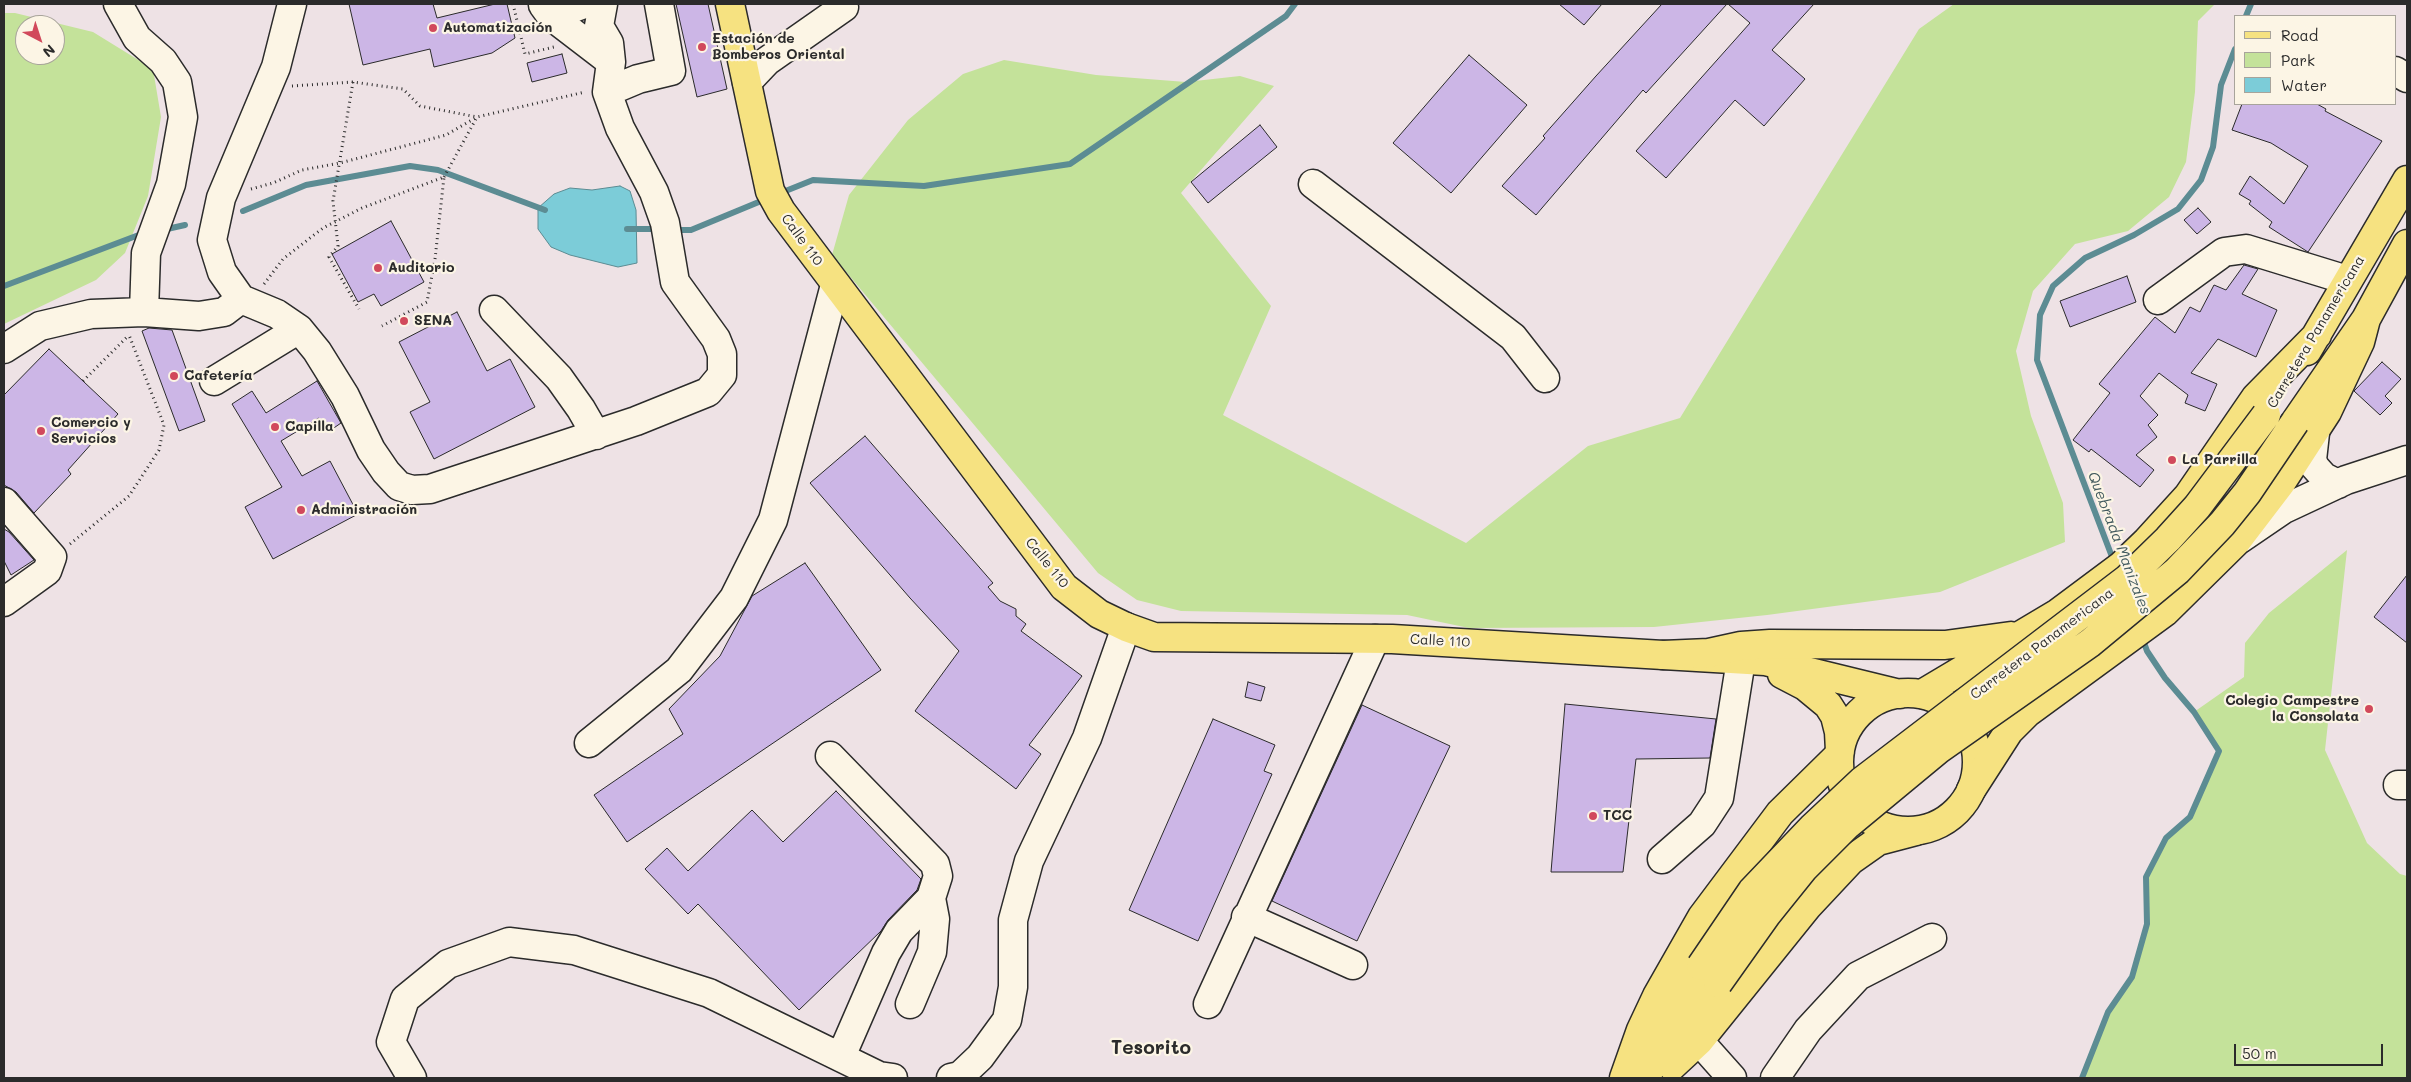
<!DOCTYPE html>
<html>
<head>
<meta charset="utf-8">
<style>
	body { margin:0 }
	#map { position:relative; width:2411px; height:1082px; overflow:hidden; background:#fcf5e5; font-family:Mali,sans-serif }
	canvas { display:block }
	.frame { position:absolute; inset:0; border:5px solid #2b2b2b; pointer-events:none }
	.legend { position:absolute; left:2234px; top:15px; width:162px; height:90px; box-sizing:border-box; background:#fcf5e5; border:1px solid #a8a49b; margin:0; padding:6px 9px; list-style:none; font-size:15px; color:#2b2b2b }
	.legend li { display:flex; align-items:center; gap:10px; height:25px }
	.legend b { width:25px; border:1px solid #a8a49b }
	.north { position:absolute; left:15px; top:15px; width:50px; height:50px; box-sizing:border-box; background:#fcf5e5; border:1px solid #a8a49b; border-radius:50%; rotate:140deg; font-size:14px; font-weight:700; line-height:20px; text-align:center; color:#2b2b2b }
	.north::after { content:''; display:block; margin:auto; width:18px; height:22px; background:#d1495b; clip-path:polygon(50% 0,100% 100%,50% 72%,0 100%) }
	.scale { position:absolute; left:2234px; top:1044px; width:149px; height:22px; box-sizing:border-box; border:2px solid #2b2b2b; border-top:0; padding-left:6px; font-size:15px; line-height:18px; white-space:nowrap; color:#2b2b2b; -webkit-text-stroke:4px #fcf5e5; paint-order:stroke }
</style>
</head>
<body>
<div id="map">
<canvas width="2411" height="1082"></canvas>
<div class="frame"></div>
<ul class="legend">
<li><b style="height:6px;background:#f6e281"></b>Road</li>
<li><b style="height:14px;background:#c4e29a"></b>Park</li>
<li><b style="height:14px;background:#7cccd8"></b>Water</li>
</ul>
<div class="north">N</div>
<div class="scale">50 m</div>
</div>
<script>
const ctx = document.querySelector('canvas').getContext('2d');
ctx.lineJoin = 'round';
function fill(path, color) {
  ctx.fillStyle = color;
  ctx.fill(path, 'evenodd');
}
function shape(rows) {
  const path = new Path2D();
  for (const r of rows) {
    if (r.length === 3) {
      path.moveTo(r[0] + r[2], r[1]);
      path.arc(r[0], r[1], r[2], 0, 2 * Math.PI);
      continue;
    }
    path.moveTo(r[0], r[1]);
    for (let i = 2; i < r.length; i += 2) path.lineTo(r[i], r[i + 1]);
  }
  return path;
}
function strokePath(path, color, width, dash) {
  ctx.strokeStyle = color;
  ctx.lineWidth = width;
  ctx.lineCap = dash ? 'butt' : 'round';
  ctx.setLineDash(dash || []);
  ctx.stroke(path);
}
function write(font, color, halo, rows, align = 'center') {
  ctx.font = font + ' Mali,sans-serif';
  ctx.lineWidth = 4.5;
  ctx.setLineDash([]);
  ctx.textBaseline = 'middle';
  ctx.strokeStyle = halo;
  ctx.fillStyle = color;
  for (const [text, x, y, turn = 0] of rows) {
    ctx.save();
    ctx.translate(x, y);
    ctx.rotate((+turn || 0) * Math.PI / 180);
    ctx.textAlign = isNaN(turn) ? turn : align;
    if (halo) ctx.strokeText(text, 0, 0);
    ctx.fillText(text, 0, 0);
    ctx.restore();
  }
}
fill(shape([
	[4,4,2407,4,2407,950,2219,751,2190,817,2166,838,2146,877,2147,924,2132,977,2108,1012,2082,1078,4,1078],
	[2235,16,2395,16,2395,104,2235,104],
	[25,25,55,25,55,55,25,55]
]), '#eee2e5');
fill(shape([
	[1954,4,2215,4,2198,21,2195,92,2186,162,2169,197,2128,231,2075,244,2033,291,2016,351,2031,416,2063,503,2065,542,1940,592,1767,615,1654,627,1469,628,1407,615,1181,611,1137,600,1098,573,832,255,849,195,908,120,963,74,1004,60,1096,75,1186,82,1240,76,1274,86,1181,193,1271,306,1223,415,1466,543,1588,446,1680,418,1919,29],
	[4,13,15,13,93,32,153,69,161,117,148,196,125,253,96,280,4,324],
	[25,25,55,25,55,55,25,55],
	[2347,550,2325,750,2367,843,2400,874,2407,876,2407,1078,2082,1078,2108,1012,2132,977,2147,924,2146,877,2166,838,2190,817,2219,751,2194,712,2244,677,2245,643,2269,613]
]), '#c4e29a');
const water = shape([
	[620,186,630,191,636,210,637,263,618,267,570,255,551,247,538,229,538,208,554,194,570,188,592,190,620,186]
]);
fill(water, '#7cccd8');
strokePath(water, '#5c8c93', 1);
strokePath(shape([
	[2246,16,2251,4],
	[778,194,813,180,924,186,1070,164,1286,16,1295,4],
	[243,211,306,185,410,166,438,170,545,210],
	[167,229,185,225],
	[627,229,660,229],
	[672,230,691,230,766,199],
	[4,286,144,233],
	[2114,562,2037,360,2040,315,2053,286,2085,258,2134,235,2178,209,2201,180,2213,147,2221,85,2235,49],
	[2082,1078,2108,1012,2132,977,2147,924,2146,877,2166,838,2190,817,2219,751,2194,712,2165,678,2147,651,2142,637]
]), '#5c8c93', 6);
const building = shape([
	[349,4,433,4,437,18,495,4,507,4,515,38,492,53,434,67,430,49,363,65,349,4],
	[676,4,708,4,727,89,697,97,676,4],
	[1559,4,1602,4,1584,25,1559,4],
	[1662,4,1727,4,1646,93,1643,90,1536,215,1502,186,1545,138,1543,136,1596,76,1662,4],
	[1728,4,1814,4,1772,50,1805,79,1764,126,1735,100,1666,178,1636,151,1750,23,1728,4],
	[562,54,567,73,532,82,527,63,562,54],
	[1469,55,1527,105,1451,193,1393,143,1469,55],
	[2242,104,2317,104,2326,109,2325,111,2382,141,2308,252,2269,227,2272,222,2249,204,2251,201,2239,194,2250,176,2284,204,2308,166,2271,143,2232,130,2242,104],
	[1260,125,1277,147,1208,203,1191,182,1260,125],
	[2198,208,2211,222,2197,234,2184,220,2198,208],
	[391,221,424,282,381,306,374,294,358,302,332,254,391,221],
	[2244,265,2258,269,2242,294,2277,310,2256,357,2218,339,2191,373,2217,384,2205,411,2185,403,2188,395,2159,373,2140,396,2158,415,2148,425,2157,437,2136,455,2154,470,2140,487,2091,449,2089,452,2073,440,2110,393,2099,384,2155,317,2175,333,2190,307,2200,312,2214,285,2226,290,2244,265],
	[2127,276,2136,302,2070,327,2060,301,2127,276],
	[457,312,487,371,510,359,535,407,434,459,410,412,430,402,399,342,457,312],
	[149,328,172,330,205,421,179,431,142,331,149,328],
	[49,349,118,414,68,470,71,474,34,513,16,492,4,485,4,395,49,349],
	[2382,362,2401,379,2385,396,2392,403,2380,415,2354,391,2382,362],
	[317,381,341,423,328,432,319,418,281,441,302,476,330,461,358,514,273,559,245,507,282,487,232,404,252,391,266,413,317,381],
	[865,436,993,583,988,587,1000,601,1016,609,1016,616,1026,624,1021,631,1082,676,1029,745,1041,754,1016,789,915,711,959,651,910,598,810,483,865,436],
	[4,529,9,532,34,560,11,575,4,561,4,529],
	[805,563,881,670,627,842,594,795,683,734,669,709,720,656,752,596,805,563],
	[2407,575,2407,643,2374,617,2407,575],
	[1248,682,1265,687,1261,701,1245,697,1248,682],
	[1565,704,1716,719,1710,758,1636,759,1623,872,1551,872,1565,704],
	[1362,705,1450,746,1357,941,1272,901,1362,705],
	[1213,719,1275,745,1264,771,1272,774,1198,941,1129,910,1213,719],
	[836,791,921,879,917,890,888,920,881,931,799,1010,698,904,688,914,645,869,667,848,688,871,752,810,783,842,836,791]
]);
fill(building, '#ccb6e6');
strokePath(building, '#2b2b2b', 1);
const minor = shape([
	[118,4,137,38,163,61,177,82,183,117,171,184,146,253,144,312],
	[292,4,276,67,221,198,212,240,222,272,241,299,277,314,299,329,317,351,345,396,371,450,386,472,399,486,412,490,430,489,636,421,708,392,722,375,722,354,716,339,675,282,665,223,654,192,620,128,607,92,611,62,609,43,599,26,603,4],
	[543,5,551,16,584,4],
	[551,16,611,62],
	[2395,71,2407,78],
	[747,82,767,61,844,7],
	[607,92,638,79,671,71,659,4],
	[1313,184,1513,337,1545,378],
	[2158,300,2224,252,2246,249,2347,280],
	[494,310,559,378,581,409,596,435],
	[4,349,40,326,91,314,144,312,199,316,224,312,241,299],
	[214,381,299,329],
	[2315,433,2312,460,2315,467,2324,477,2338,484],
	[4,502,52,557,47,571,4,602],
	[2240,539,2284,509,2346,480,2407,460],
	[589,743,679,670,734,598,773,520,835,285],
	[830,756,935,864,938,876,931,898,899,931,886,953,846,1045,838,1054],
	[2398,785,2407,785],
	[1662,859,1702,824,1719,798,1741,660],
	[1246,917,1353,965],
	[910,1004,932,952,935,919,931,898],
	[1208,1004,1375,639],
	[1699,1041,1732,1078],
	[412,1078,391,1042,405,999,448,964,509,942,574,950,709,993,879,1076,893,1078],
	[951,1078,960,1076,980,1057,1007,1020,1013,987,1013,920,1029,861,1087,738,1126,627],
	[1775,1078,1808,1030,1858,976,1932,938]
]);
const major = shape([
	[730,4,770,191,781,211,1064,587,1099,614,1126,627,1154,637,1392,639,1765,661,1900,694],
	[1782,674,1805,686,1828,705,1835,716,1839,732,1840,751],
	[1908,762,69]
]);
const highway = shape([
	[2307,351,2407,180],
	[2295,422,2366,319,2407,244],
	[1663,655,1709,653,1741,646,1770,644,1945,645,2011,636],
	[1922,694,2058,613,2121,566,2147,541,2188,496,2256,397,2317,335],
	[1971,790,2009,731,2027,713,2165,612,2236,542,2281,483,2327,412,2360,342,2366,319],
	[1683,1042,1694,1017,1718,983],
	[1672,1066,1699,1041,1807,907,1851,860,1878,841,1916,831],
	[1624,1078,1641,1030,1657,996,1702,917,1780,813,1839,755],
	[1646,1078,1677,1007,1701,966]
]);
strokePath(minor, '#2b2b2b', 31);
strokePath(major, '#2b2b2b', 31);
strokePath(highway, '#2b2b2b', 31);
strokePath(shape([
	[513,4,525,54,554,47],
	[353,82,333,201,338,246,329,257,359,309],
	[292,86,353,82,403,89,420,106,477,117],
	[444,177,477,117,585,92],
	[251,189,273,183,302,170,340,163,446,135,477,117],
	[264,284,283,259,323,228,362,208,444,177,435,259,427,302,382,326],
	[83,381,128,336],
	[70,544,129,496,159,450,164,425,129,335]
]), '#2b2b2b', 3, [1, 4]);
strokePath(minor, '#fcf5e5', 28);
strokePath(major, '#f6e281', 28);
strokePath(highway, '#f6e281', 28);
const highwayBridge = shape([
	[1701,966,1752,891,1813,827,1862,781,2127,579,2168,539,2197,507,2266,415],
	[1718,983,1767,914,1804,868,1846,826,1939,749,2090,643,2177,571,2222,524,2247,493,2295,422]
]);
strokePath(highwayBridge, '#2b2b2b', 31, []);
strokePath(highwayBridge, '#f6e281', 28);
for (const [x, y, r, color] of [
	[433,28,5,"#d1495b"],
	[702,47,5,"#d1495b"],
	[378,268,5,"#d1495b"],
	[404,321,5,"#d1495b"],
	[174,376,5,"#d1495b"],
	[275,427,5,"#d1495b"],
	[41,431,5,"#d1495b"],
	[2172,460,5,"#d1495b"],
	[301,510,5,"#d1495b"],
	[2369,709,5,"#d1495b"],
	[1593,816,5,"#d1495b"]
]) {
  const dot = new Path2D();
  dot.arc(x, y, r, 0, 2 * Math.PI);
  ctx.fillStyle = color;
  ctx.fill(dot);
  strokePath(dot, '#fcf5e5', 2);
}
write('bold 14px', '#2b2b2b', '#fcf5e5', [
	["Automatización",443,28],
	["Estación de",712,39],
	["Bomberos Oriental",712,55],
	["Auditorio",388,268],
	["SENA",414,321],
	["Cafetería",184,376],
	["Comercio y",51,423],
	["Servicios",51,439],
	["Capilla",285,427],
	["La Parrilla",2182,460],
	["Administración",311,510],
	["Colegio Campestre",2359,701,"right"],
	["la Consolata",2359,717,"right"],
	["TCC",1603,816]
], 'left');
write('14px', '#2b2b2b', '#fcf5e5', [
	["Calle 110",802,240,54],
	["Carretera Panamericana",2316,332,-59],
	["Calle 110",1047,563,51],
	["Calle 110",1440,641,3],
	["Carretera Panamericana",2042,644,-37]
]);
write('italic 15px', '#435b5f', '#fcf5e5', [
	["Quebrada Manizales",2119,543,69]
]);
write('bold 19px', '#2b2b2b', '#fcf5e5', [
	["Tesorito",1151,1048]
]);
</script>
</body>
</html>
